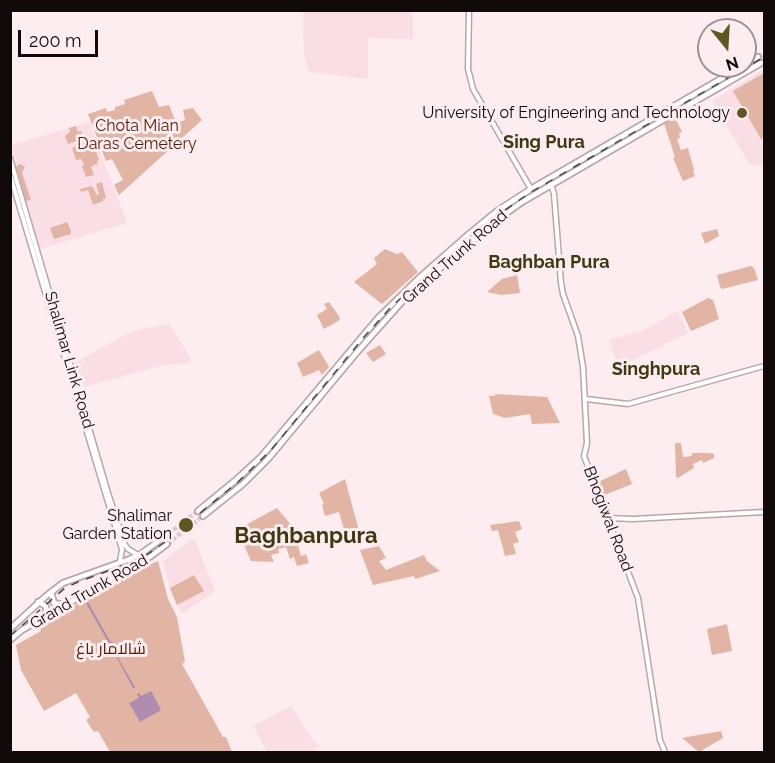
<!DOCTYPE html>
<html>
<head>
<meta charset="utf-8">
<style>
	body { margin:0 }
	#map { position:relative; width:775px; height:763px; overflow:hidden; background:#fdedf0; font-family:Raleway,sans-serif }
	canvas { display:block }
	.frame { position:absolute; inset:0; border:12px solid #100a0b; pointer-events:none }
	.north { position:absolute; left:697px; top:18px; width:60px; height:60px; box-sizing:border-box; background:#fdedf0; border:2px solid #9e9294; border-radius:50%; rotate:162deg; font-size:16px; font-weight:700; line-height:24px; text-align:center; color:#100a0b }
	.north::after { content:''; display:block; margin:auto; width:21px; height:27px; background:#5f5622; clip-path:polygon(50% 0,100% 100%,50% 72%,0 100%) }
	.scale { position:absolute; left:18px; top:30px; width:80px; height:27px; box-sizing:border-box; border:3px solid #100a0b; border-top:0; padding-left:8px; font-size:18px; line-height:21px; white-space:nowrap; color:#100a0b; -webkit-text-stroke:4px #fdedf0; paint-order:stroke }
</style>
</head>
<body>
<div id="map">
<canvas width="775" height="763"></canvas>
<div class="frame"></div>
<div class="north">N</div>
<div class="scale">200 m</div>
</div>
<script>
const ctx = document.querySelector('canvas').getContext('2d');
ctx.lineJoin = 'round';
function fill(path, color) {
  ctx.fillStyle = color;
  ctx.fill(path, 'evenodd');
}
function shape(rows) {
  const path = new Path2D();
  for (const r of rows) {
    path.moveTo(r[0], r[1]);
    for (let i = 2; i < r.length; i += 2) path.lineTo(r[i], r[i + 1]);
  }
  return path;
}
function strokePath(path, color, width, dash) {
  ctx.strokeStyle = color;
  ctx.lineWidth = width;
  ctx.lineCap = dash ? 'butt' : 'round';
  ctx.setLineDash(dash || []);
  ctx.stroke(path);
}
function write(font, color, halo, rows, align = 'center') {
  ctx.font = font + ' Raleway,Cairo,sans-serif';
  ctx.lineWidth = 6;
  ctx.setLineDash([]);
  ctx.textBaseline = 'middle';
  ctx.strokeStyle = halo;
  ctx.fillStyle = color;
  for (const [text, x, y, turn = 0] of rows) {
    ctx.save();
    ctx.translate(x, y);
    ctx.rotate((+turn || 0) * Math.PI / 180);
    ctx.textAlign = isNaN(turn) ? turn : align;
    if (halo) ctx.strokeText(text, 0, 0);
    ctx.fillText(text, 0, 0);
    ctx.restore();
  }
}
fill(shape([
	[303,11,413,11,413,39,368,38,368,79,309,72,304,56],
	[764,69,764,166,750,165,712,101],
	[89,122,127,223,40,249,11,145],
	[678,311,688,333,629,362,617,365,609,340,642,331],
	[169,324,190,357,190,363,164,365,81,388,74,363,127,334,141,329],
	[191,540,195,540,215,591,182,614,172,596,163,561],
	[291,706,312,739,320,746,313,752,267,752,253,726]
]), '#f9dfe5');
fill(shape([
	[764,73,764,137,761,139,733,91],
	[152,91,159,107,169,105,176,123,185,120,183,110,193,108,202,120,119,195,114,185,123,180,112,159,106,161,88,114,106,108,107,112,115,110,115,107,125,104,124,100],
	[673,114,682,132,679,133,680,138,677,139,681,150,688,148,694,170,693,171,695,176,683,181,673,158,675,157,663,120],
	[76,126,78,132,81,131,84,139,68,144,65,136,70,132,69,128],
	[90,139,93,142,99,160,97,161,98,165,95,164,91,167,94,175,86,177,82,166,84,164,81,159,76,160,72,148],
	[19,164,25,166,22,173,31,200,26,201,16,167],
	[102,182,106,198,103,199,103,201,93,205,88,190,81,192,80,189,92,186,97,195,99,194,96,184],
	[67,222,71,231,71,234,54,239,50,228],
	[717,229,719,236,705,244,701,233],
	[385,249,397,254,402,252,418,272,382,304,354,282,377,264,374,258],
	[751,266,754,268,758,280,722,289,720,287,717,275],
	[517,275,520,293,501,295,487,292,502,279],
	[708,298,713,300,719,319,691,331,682,312],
	[329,302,339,316,340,320,324,329,317,315,327,309,324,304],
	[380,345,386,354,373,362,366,353],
	[319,350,329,367,322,375,319,370,303,377,297,363],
	[495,394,547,397,560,423,532,424,530,414,505,418,493,414,489,396,495,396],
	[675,443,681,443,683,457,692,456,692,453,709,453,714,454,714,458,703,463,702,460,693,464,694,468,678,478,676,477],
	[626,469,632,484,602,496,598,482],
	[345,479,359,531,346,536,339,512,325,516,322,505,324,504,319,493],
	[277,508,305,542,298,545,301,556,306,554,309,563,297,566,294,557,290,559,286,547,278,549,279,553,271,555,274,562,251,561,243,543,250,541,242,527],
	[519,521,522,529,515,532,519,542,513,544,516,554,505,556,498,530,492,531,490,525],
	[379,546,386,558,379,561,386,570,424,555,427,561,440,571,415,579,414,576,373,585,360,550],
	[158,561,168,599,177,617,185,662,182,664,223,737,226,737,232,752,110,752,98,731,94,732,86,720,90,717,76,693,44,711,21,670,16,645,41,631,37,625,81,602,80,599,126,573,131,572,134,574,142,568],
	[194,575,204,591,177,605,170,588],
	[727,624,732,651,712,655,707,629],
	[721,731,723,738,699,752,682,738]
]), '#e1b4a3');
fill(shape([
	[88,602,110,641,116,645,114,651,135,687,133,688,113,651,107,648,108,642,86,603],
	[151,691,161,710,140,722,129,703,139,698,137,694,139,693,141,696]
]), '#ae8daf');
strokePath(shape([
	[758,57,764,54],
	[163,538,198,511],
	[167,544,203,516]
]), '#d9cbce', 4.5, [4.5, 2]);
const secondary = shape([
	[469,10,468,69,473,89,531,189],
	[10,158,108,493,125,545,128,549,138,555],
	[10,175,122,549,120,562],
	[551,184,554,194,561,283,563,294,578,336,583,367,587,443,584,456,638,598,656,714,660,740,665,752],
	[586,399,628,404,764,366],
	[608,518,633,519,764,512]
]);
const primary = shape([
	[745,65,758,57],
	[198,511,237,479,261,457,378,318,419,278,469,234,497,211,531,189,743,66],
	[203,516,243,484,268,459,358,351,407,296,501,217,522,202,761,63],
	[51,592,54,603,65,605],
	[38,602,46,606,46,616],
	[10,629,45,597,63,583,130,559,142,553,163,538],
	[10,640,22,630,151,556,167,544]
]);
strokePath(secondary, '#b7a7ab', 7);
strokePath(primary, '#b7a7ab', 8);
strokePath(secondary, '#fff', 4);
strokePath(primary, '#fff', 4.5);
strokePath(shape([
	[200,513,238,482,271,450,364,337,392,306,481,227,531,192,764,57],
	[10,636,65,588,78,582,141,559,165,542]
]), '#4e4547', 1.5, [8, 8]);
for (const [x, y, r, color] of [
	[742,113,6,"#5f5622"],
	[186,525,8,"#5f5622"]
]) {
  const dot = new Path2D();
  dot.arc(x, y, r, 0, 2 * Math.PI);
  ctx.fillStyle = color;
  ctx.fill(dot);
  strokePath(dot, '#fdedf0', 2);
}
write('16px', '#100a0b', '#fdedf0', [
	["University of Engineering and Technology",730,113],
	["Shalimar",172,516],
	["Garden Station",172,534]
], 'right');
write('16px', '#551c01', '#fdedf0', [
	["Chota Mian",137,126],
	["Daras Cemetery",137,144],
	["شالامار باغ",111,649]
]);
write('16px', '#100a0b', '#fdedf0', [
	["Grand Trunk Road",455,257,-41],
	["Shalimar Link Road",69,360,74],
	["Bhogiwal Road",608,519,69],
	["Grand Trunk Road",89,592,-30]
]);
write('bold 18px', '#40390f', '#fdedf0', [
	["Sing Pura",544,143],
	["Baghban Pura",549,263],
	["Singhpura",656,370]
]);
write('bold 22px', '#40390f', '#fdedf0', [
	["Baghbanpura",306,536]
]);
</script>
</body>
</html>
